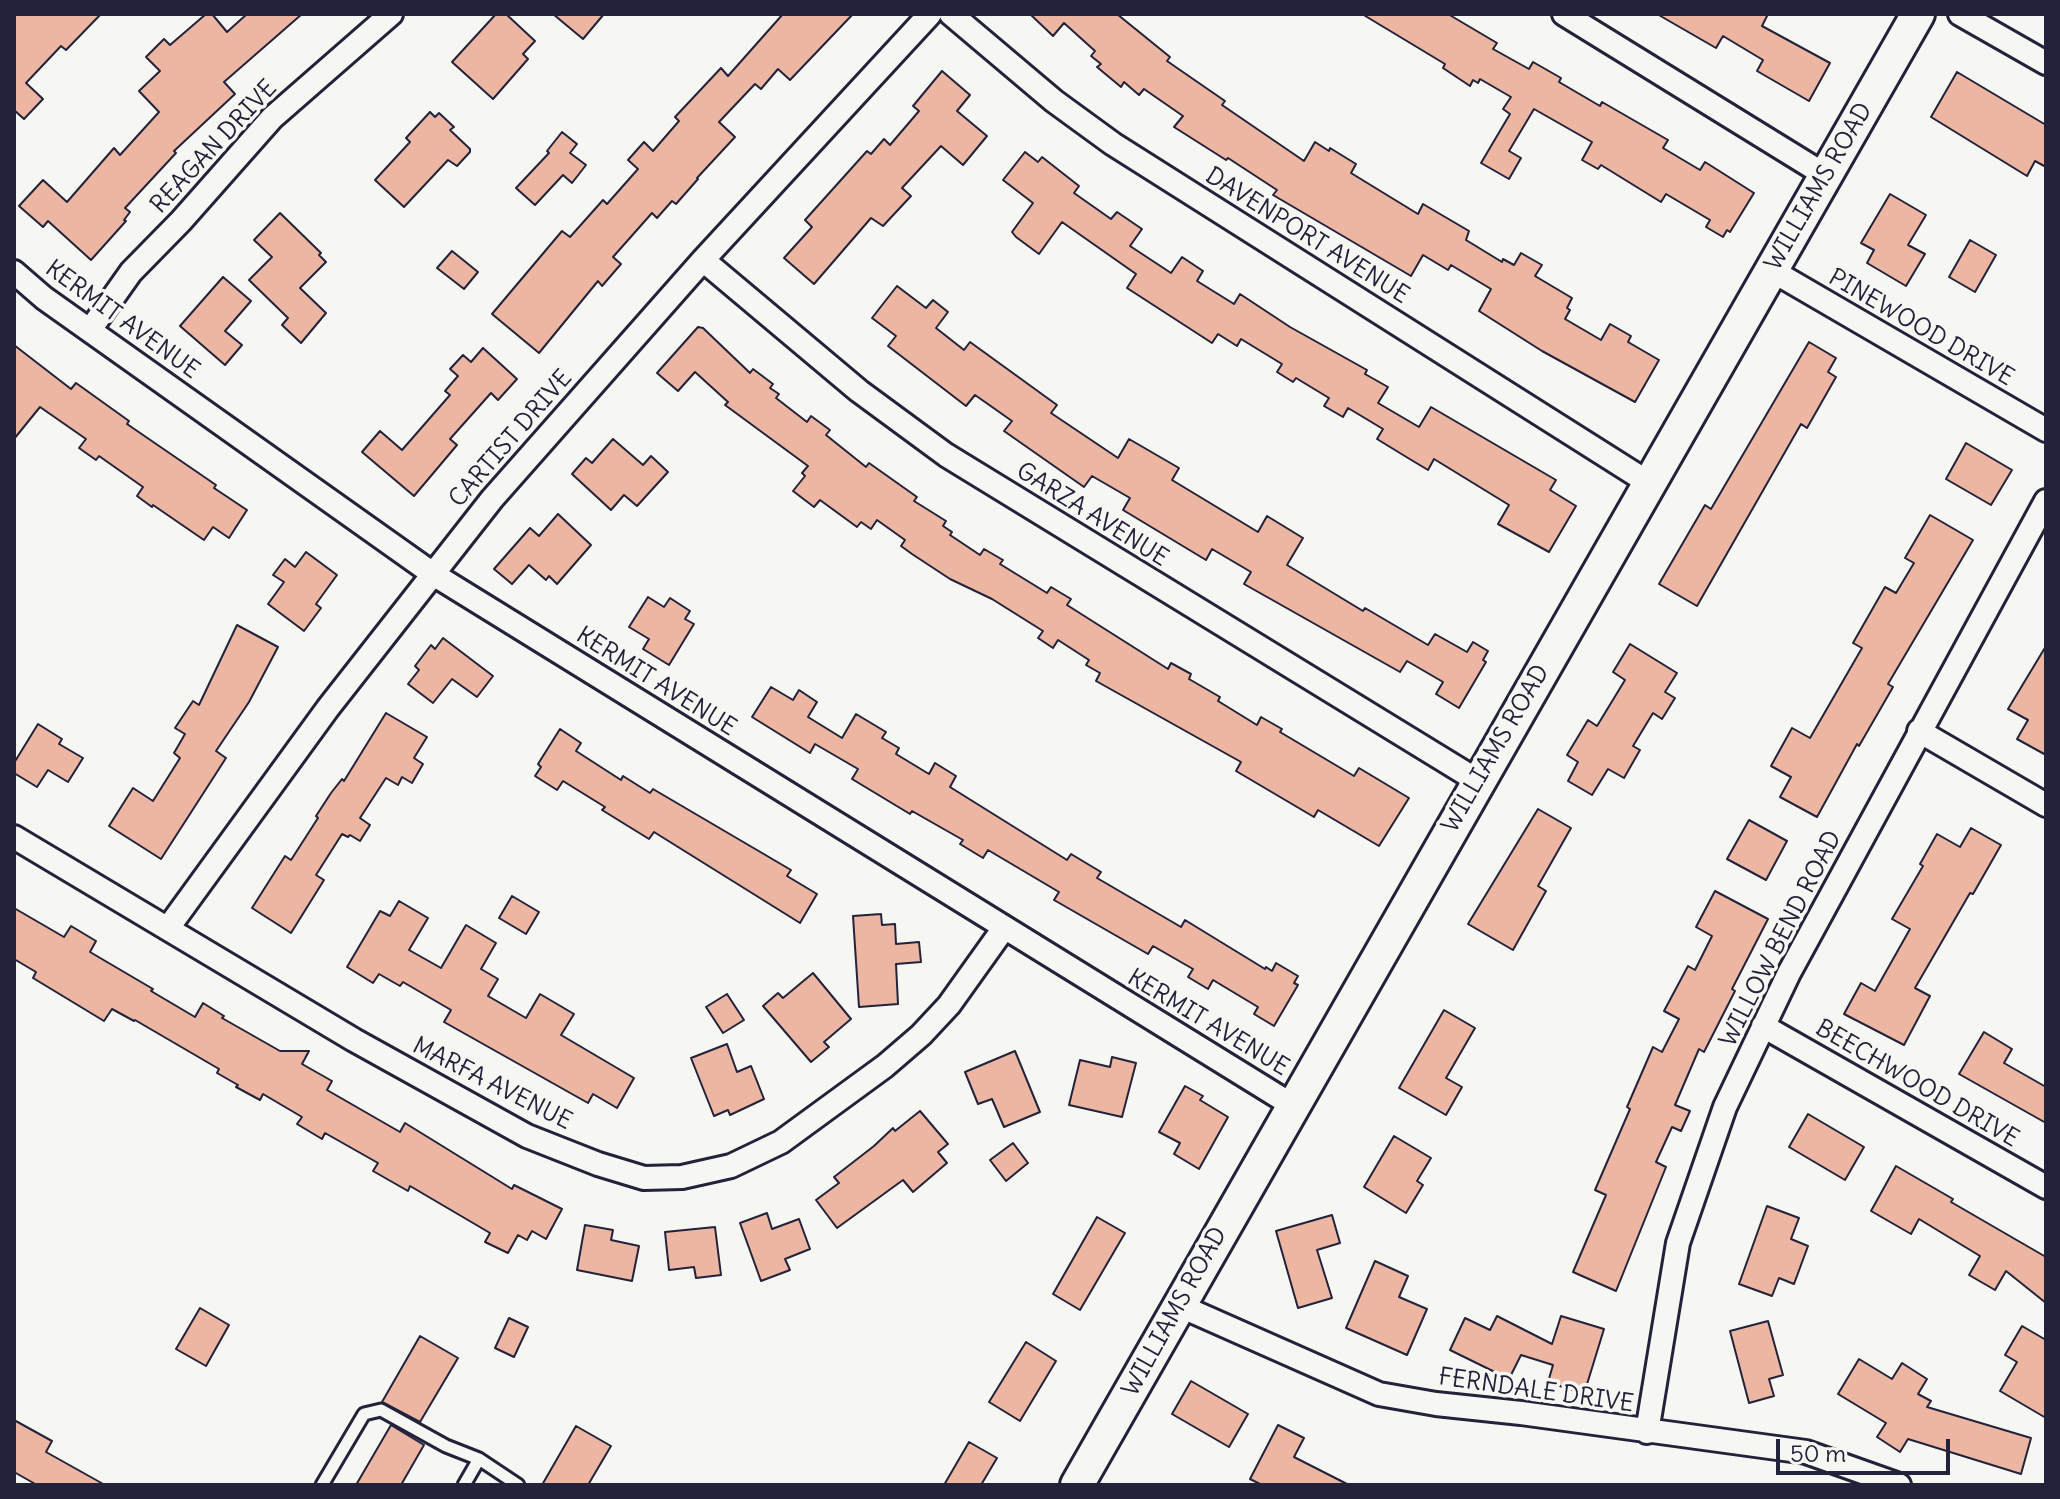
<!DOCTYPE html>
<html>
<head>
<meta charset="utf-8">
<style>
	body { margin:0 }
	#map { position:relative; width:2060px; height:1499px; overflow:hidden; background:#f6f6f2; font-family:Delius,sans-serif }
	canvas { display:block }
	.frame { position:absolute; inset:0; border:16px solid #22223b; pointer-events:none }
	.scale { position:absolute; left:1776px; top:1439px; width:174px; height:36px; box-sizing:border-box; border:4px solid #22223b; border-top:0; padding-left:10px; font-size:24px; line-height:28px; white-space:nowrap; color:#22223b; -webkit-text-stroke:6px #f6f6f2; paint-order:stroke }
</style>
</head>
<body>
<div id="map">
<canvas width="2060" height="1499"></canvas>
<div class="frame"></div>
<div class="scale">50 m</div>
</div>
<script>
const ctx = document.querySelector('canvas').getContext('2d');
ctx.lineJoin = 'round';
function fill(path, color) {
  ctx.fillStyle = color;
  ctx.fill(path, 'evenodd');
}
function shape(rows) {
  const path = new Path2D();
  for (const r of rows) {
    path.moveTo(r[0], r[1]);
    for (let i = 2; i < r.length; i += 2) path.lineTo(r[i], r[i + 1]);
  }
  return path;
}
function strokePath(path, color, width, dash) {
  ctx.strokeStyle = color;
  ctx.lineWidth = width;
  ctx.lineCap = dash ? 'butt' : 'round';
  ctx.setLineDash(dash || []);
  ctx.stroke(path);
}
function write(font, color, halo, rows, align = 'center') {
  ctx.font = font + ' Delius,sans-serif';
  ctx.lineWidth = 7;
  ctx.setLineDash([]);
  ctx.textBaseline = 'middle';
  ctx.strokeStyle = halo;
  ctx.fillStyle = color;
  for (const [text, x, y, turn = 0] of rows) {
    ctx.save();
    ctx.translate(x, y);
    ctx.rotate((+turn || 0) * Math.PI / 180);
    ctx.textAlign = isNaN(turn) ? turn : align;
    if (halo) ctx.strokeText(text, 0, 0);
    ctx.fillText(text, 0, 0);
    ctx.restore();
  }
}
const building = shape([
	[14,14,101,14,66,50,61,46,26,83,43,99,24,119,14,110,14,14],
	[206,14,212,14,227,32,247,14,302,14,224,82,235,94,174,151,176,153,125,208,130,212,124,220,126,221,91,260,48,221,43,227,19,206,43,180,67,202,114,148,120,155,159,112,139,91,160,71,146,57,164,39,170,45,206,14],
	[496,14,506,14,535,41,523,54,528,59,493,99,452,62,496,14],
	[553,14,604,14,583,39,553,14],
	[783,14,853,14,790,80,778,69,761,89,755,84,719,122,735,137,697,178,698,179,676,204,672,201,657,218,652,213,613,257,621,264,602,286,598,281,539,353,492,314,562,231,570,237,603,200,607,204,638,169,628,160,644,142,653,151,679,121,675,117,721,68,728,76,783,14],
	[1030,14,1117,14,1170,57,1167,61,1225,101,1222,105,1304,161,1315,142,1329,151,1330,148,1356,164,1351,173,1418,214,1423,204,1469,231,1466,240,1502,262,1503,259,1514,265,1521,253,1542,265,1535,276,1572,298,1567,308,1570,310,1565,319,1601,340,1610,324,1631,336,1628,342,1659,360,1635,402,1542,351,1479,311,1491,289,1451,265,1448,270,1423,255,1411,276,1273,195,1277,190,1228,158,1226,160,1174,127,1183,116,1144,89,1139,95,1124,82,1121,87,1097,67,1101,64,1091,56,1095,51,1064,23,1053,36,1030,14],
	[1362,14,1448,14,1497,43,1493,49,1529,69,1533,62,1561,78,1559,82,1600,106,1602,102,1668,140,1663,148,1700,170,1705,162,1754,193,1730,232,1727,230,1723,237,1706,227,1710,220,1666,194,1661,202,1601,165,1598,169,1582,160,1592,142,1534,109,1509,151,1521,158,1509,179,1481,163,1510,114,1503,109,1511,97,1480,79,1478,83,1473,80,1470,86,1443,68,1445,64,1362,14],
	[1657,14,1768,14,1762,26,1830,63,1809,101,1757,71,1763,60,1723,36,1716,48,1657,14],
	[942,71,970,95,957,111,987,136,963,165,941,146,902,188,911,196,883,226,871,218,814,284,784,258,812,227,805,220,867,151,871,154,884,139,890,145,919,111,913,106,942,71],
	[1957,72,2046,125,2046,167,2035,161,2027,176,1931,117,1957,72],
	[430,112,435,117,439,113,454,127,450,130,470,149,470,152,457,166,448,160,404,207,375,180,410,142,406,138,430,112],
	[562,132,577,144,570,153,586,165,572,183,563,175,535,205,516,188,549,153,547,151,562,132],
	[1025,152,1038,162,1042,157,1079,186,1074,193,1111,219,1117,212,1142,229,1130,246,1171,273,1182,257,1203,271,1197,281,1234,304,1240,294,1290,327,1367,370,1365,374,1388,387,1378,403,1419,427,1431,407,1556,480,1550,490,1576,506,1549,552,1498,524,1509,505,1434,459,1428,470,1408,458,1377,439,1383,429,1348,408,1343,417,1324,406,1329,398,1296,378,1293,382,1277,372,1282,364,1241,339,1237,346,1218,334,1212,343,1127,288,1136,274,1062,222,1039,254,1016,237,1012,232,1033,203,1003,180,1025,152],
	[1890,194,1926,215,1908,245,1925,254,1906,286,1867,263,1874,250,1861,243,1890,194],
	[280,213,321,253,319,255,326,262,300,288,326,313,301,343,282,325,288,318,249,280,272,257,254,240,280,213],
	[1970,240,1996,255,1975,292,1949,277,1970,240],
	[452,251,478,272,464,289,437,268,452,251],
	[223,277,251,301,225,331,242,345,225,365,180,326,223,277],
	[897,286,926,308,933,300,948,312,936,328,964,350,970,342,1057,405,1051,413,1118,458,1129,439,1179,468,1172,480,1258,532,1267,516,1303,538,1287,565,1363,611,1365,608,1428,645,1435,634,1467,652,1473,642,1488,651,1483,660,1486,662,1459,708,1436,694,1443,682,1407,661,1400,672,1244,584,1251,572,1212,549,1206,560,1123,510,1130,498,1092,476,1084,487,1004,431,1012,421,975,395,966,406,888,346,896,336,872,318,897,286],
	[698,327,703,328,750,373,753,369,773,384,770,388,779,394,776,398,807,422,811,416,830,430,826,435,866,467,869,463,917,497,914,501,946,521,943,526,952,532,950,535,980,555,984,549,1003,560,1000,564,1047,593,1051,587,1071,599,1067,605,1168,669,1171,663,1191,674,1189,679,1220,697,1218,701,1257,725,1261,717,1282,729,1280,732,1354,776,1359,768,1409,798,1379,846,1318,810,1314,817,1236,771,1241,762,1096,681,1100,673,1086,665,1089,660,1058,640,1053,648,1038,638,1043,631,992,599,950,579,912,554,901,546,905,540,877,520,871,529,861,522,857,527,820,500,814,507,793,491,805,476,802,473,808,466,725,405,728,402,695,372,678,391,657,373,698,327],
	[1809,342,1836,358,1828,372,1836,377,1807,428,1801,424,1697,606,1659,584,1705,505,1711,509,1809,342],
	[14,345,71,389,76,383,129,421,127,424,216,485,214,488,247,510,229,538,213,527,204,540,153,505,152,507,137,496,143,487,99,456,96,460,79,448,86,439,40,407,14,439,14,345],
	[483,348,517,379,498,400,491,393,450,439,457,445,414,496,362,452,380,431,402,450,450,395,445,391,458,376,450,369,463,355,471,362,483,348],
	[613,439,643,465,651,456,668,472,637,506,624,495,611,510,572,474,586,458,592,463,613,439],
	[1966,443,2012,470,1991,505,1946,479,1966,443],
	[558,514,591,545,557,584,549,576,546,580,529,565,512,584,494,569,530,528,539,536,558,514],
	[1930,515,1973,540,1888,684,1893,687,1859,746,1857,744,1817,817,1780,797,1791,777,1771,766,1792,728,1810,738,1862,648,1853,643,1885,587,1896,593,1914,563,1905,558,1930,515],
	[306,552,337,575,316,604,321,608,304,631,268,604,284,582,273,575,285,559,295,567,306,552],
	[648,597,664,607,670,598,690,611,685,619,694,624,669,665,643,649,649,639,629,627,648,597],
	[237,625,278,647,249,702,216,751,226,758,161,859,109,826,133,788,153,801,180,758,174,753,185,734,175,728,193,701,199,705,237,625],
	[443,638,493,676,477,697,452,679,433,703,408,684,419,670,415,666,431,645,435,649,443,638],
	[1630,644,1677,673,1665,692,1675,698,1662,719,1653,713,1633,746,1640,750,1624,778,1608,769,1592,795,1568,781,1578,762,1567,755,1588,720,1597,726,1625,680,1613,672,1630,644],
	[2046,646,2046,755,2017,739,2028,720,2008,709,2046,646],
	[771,687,793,700,799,690,817,702,808,717,842,738,856,714,886,732,882,738,899,748,896,754,929,774,935,763,956,776,950,787,1067,860,1071,854,1101,872,1097,878,1181,927,1185,920,1265,969,1266,967,1272,971,1276,963,1298,976,1294,983,1298,985,1274,1026,1254,1014,1258,1007,1213,980,1208,989,1188,977,1193,969,1153,946,1148,954,1054,900,1059,892,988,850,983,858,960,844,963,840,912,811,910,814,852,779,858,769,815,744,810,753,752,717,771,687],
	[386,713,427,737,414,758,423,764,412,783,402,777,398,785,386,778,360,818,370,825,360,841,350,835,348,837,342,834,316,875,324,880,291,933,252,908,285,856,291,860,318,818,316,816,331,793,342,779,344,781,386,713],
	[38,724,62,739,59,744,83,758,68,782,48,770,37,787,14,773,14,763,38,724],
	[560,729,581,743,576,751,621,780,623,776,650,793,653,789,791,870,787,876,817,894,800,923,654,832,649,839,602,810,605,807,563,781,557,790,535,776,541,767,538,764,560,729],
	[1538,809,1571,828,1538,886,1546,891,1513,950,1468,924,1538,809],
	[1749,820,1787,841,1766,880,1727,859,1749,820],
	[1971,828,2001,845,1973,894,1970,893,1915,988,1930,996,1904,1045,1844,1014,1861,983,1875,991,1910,929,1892,919,1923,866,1920,864,1937,834,1960,847,1971,828],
	[1715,891,1768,919,1732,989,1735,991,1704,1052,1699,1049,1675,1105,1690,1111,1681,1131,1672,1127,1656,1162,1666,1167,1616,1291,1573,1272,1606,1195,1595,1190,1630,1109,1627,1107,1653,1047,1662,1052,1679,1019,1664,1011,1688,966,1695,970,1712,936,1696,927,1715,891],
	[512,896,539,912,526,934,499,918,512,896],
	[399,901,428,918,409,950,441,968,466,925,496,943,481,969,498,979,488,996,526,1018,540,994,574,1014,561,1035,634,1078,617,1108,593,1094,588,1103,444,1022,451,1010,403,982,400,986,379,974,373,983,347,967,380,911,390,916,399,901],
	[14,908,64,937,71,926,96,941,90,952,153,989,151,991,195,1017,203,1003,224,1016,222,1018,280,1051,309,1051,302,1064,332,1081,327,1090,400,1132,405,1123,512,1189,514,1185,562,1209,546,1239,532,1231,527,1240,518,1235,508,1253,485,1242,490,1233,410,1186,408,1191,373,1171,378,1163,325,1133,322,1139,297,1124,302,1117,263,1094,260,1100,236,1087,238,1085,217,1073,219,1069,135,1020,134,1021,112,1009,104,1021,33,978,36,972,14,959,14,908],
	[881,914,882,925,895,924,896,944,919,942,921,962,896,964,898,1004,859,1007,853,916,881,914],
	[813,973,851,1019,824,1042,829,1047,811,1062,763,1006,778,993,783,998,813,973],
	[727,994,744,1020,723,1033,706,1007,727,994],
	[1444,1010,1475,1028,1446,1078,1462,1087,1446,1115,1399,1088,1444,1010],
	[1984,1032,2012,1049,2004,1063,2046,1087,2046,1123,1959,1074,1984,1032],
	[727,1044,737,1072,751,1066,764,1099,730,1115,728,1110,714,1116,691,1058,727,1044],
	[1015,1051,1040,1112,1004,1127,992,1099,978,1104,965,1072,1015,1051],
	[1112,1057,1136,1063,1122,1117,1069,1105,1080,1060,1110,1067,1112,1057],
	[1185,1086,1203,1096,1200,1100,1228,1117,1199,1169,1174,1154,1180,1143,1159,1132,1185,1086],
	[920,1111,948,1144,938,1152,947,1163,913,1192,903,1180,837,1228,816,1200,839,1183,834,1177,874,1146,893,1128,895,1131,920,1111],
	[1808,1114,1864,1147,1845,1180,1789,1147,1808,1114],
	[1394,1136,1431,1158,1417,1181,1423,1185,1406,1213,1364,1187,1394,1136],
	[1013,1143,1028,1163,1006,1181,990,1160,1013,1143],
	[1896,1166,1953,1199,1951,1202,2046,1257,2046,1303,2006,1271,1995,1290,1969,1275,1980,1256,1919,1219,1911,1234,1871,1211,1896,1166],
	[1767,1206,1799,1218,1791,1239,1808,1246,1794,1284,1779,1278,1772,1296,1739,1284,1767,1206],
	[767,1213,772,1229,799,1219,810,1249,785,1259,790,1270,761,1281,740,1223,767,1213],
	[1332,1215,1340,1243,1317,1250,1332,1298,1298,1308,1276,1231,1332,1215],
	[1097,1217,1125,1233,1080,1310,1053,1294,1097,1217],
	[585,1225,613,1230,611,1240,639,1246,632,1281,577,1270,585,1225],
	[715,1227,721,1275,696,1278,694,1267,669,1270,665,1232,715,1227],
	[1375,1261,1408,1276,1399,1297,1427,1309,1407,1355,1346,1328,1375,1261],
	[200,1308,229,1325,206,1366,176,1349,200,1308],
	[1497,1316,1552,1344,1561,1316,1604,1329,1584,1394,1548,1382,1553,1365,1521,1355,1509,1379,1450,1350,1465,1318,1490,1330,1497,1316],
	[509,1318,528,1327,514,1357,495,1348,509,1318],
	[1768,1321,1783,1375,1769,1379,1774,1396,1749,1403,1730,1331,1768,1321],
	[2022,1326,2046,1340,2046,1418,2000,1391,2017,1362,2005,1355,2022,1326],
	[420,1336,458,1358,420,1422,382,1402,420,1336],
	[1026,1342,1056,1361,1020,1421,989,1402,1026,1342],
	[1859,1359,1892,1379,1902,1363,1927,1379,1918,1394,1931,1401,1927,1407,2031,1438,2021,1474,1908,1439,1900,1452,1877,1437,1886,1423,1838,1394,1859,1359],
	[1191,1381,1248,1414,1229,1447,1172,1414,1191,1381],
	[14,1420,52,1441,46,1452,105,1485,37,1485,14,1472,14,1420],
	[391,1425,424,1445,401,1485,356,1485,391,1425],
	[1278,1425,1304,1438,1294,1457,1349,1485,1262,1485,1250,1479,1278,1425],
	[576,1426,611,1446,588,1485,542,1485,576,1426],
	[969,1442,997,1458,981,1485,944,1485,969,1442]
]);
fill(building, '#edb6a2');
strokePath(building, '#22223b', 2);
const lane = shape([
	[322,1485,364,1414,381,1410,446,1446,479,1459,518,1485],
	[464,1485,479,1459]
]);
const street = shape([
	[951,14,1054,101,1113,144,1649,483],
	[1564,14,1825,175],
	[1960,14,2046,63],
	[703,260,859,391,946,455,1478,781],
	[1771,270,2046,430],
	[14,272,44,298,433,574,1292,1105],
	[90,330,131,272,181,221,272,118,391,14],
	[1919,731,2046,805],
	[14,837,354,1040,527,1136,598,1164,644,1178,682,1177,731,1166,781,1142,885,1066,921,1035,949,1005,1004,928],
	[168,928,328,708,492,499,703,260,930,14],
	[1763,1026,2046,1187],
	[1178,1305,1379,1394,1436,1404,1521,1413,1806,1452,1899,1485],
	[1647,1432,1678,1243,1725,1107,1789,973,2046,501]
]);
const secondary = shape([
	[1077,1485,1918,14]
]);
strokePath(lane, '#22223b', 17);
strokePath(street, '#22223b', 28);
strokePath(secondary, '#22223b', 38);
strokePath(lane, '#f6f6f2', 11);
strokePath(street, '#f6f6f2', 22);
strokePath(secondary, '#f6f6f2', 32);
write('24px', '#22223b', '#f6f6f2', [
	["REAGAN DRIVE",214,147,-47],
	["WILLIAMS ROAD",1819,187,-60],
	["DAVENPORT AVENUE",1307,236,32],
	["KERMIT AVENUE",122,320,36],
	["PINEWOOD DRIVE",1921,328,30],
	["CARTIST DRIVE",511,439,-49],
	["GARZA AVENUE",1092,515,32],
	["KERMIT AVENUE",656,682,32],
	["WILLIAMS ROAD",1496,749,-60],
	["WILLOW BEND ROAD",1781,939,-63],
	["KERMIT AVENUE",1208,1023,31],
	["MARFA AVENUE",492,1084,27],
	["BEECHWOOD DRIVE",1917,1084,30],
	["WILLIAMS ROAD",1175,1312,-61],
	["FERNDALE DRIVE",1536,1391,8]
]);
</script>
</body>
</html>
